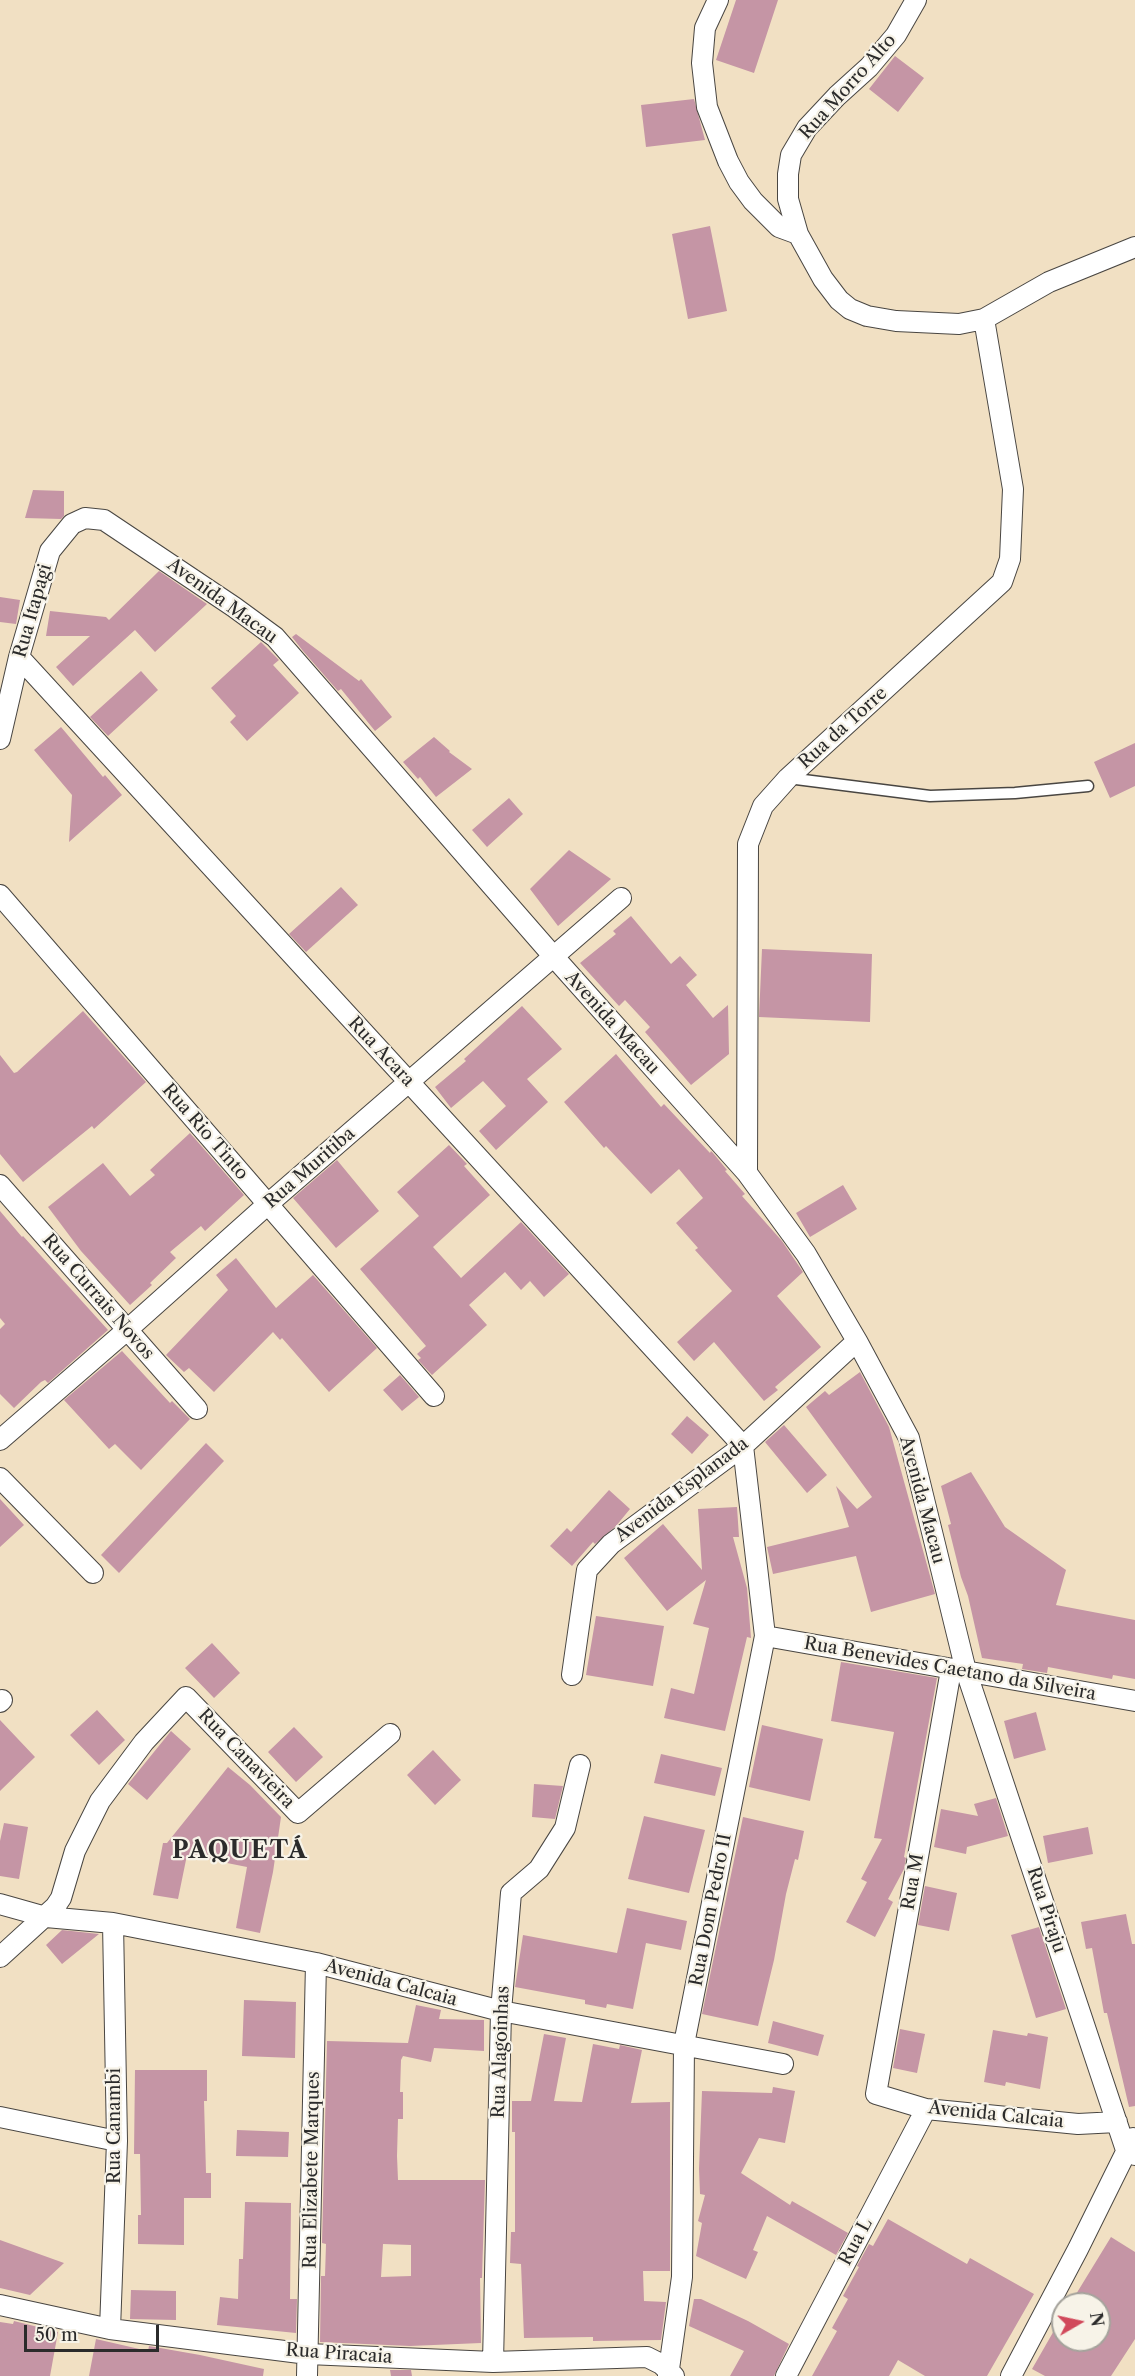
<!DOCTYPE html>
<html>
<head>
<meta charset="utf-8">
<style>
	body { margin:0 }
	#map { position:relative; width:1135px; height:2376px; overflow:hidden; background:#f1e0c3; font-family:"Libre Caslon Text",serif }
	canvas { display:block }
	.north { position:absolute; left:1051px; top:2292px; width:60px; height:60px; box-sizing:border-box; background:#f7f3e8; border:2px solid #a5a39c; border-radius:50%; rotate:81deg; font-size:16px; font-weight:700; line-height:24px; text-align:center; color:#2b2b2b }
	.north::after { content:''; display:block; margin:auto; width:21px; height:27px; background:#d1495b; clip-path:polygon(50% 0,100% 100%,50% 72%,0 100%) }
	.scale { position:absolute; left:24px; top:2325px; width:135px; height:27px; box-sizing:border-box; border:3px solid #2b2b2b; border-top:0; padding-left:8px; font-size:18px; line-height:21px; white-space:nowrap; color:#2b2b2b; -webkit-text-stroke:4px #f7f3e8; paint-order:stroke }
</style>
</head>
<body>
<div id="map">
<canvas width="1135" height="2376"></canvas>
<div class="north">N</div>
<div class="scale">50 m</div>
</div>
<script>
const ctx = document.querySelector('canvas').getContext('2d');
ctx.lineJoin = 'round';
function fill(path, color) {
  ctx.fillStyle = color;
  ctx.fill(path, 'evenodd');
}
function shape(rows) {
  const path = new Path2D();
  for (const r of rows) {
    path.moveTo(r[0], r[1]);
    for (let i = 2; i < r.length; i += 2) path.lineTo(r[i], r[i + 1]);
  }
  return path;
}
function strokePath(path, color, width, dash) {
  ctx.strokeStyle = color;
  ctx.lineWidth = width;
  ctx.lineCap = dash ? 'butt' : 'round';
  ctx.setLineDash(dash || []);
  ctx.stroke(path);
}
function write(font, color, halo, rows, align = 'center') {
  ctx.font = font + ' "Libre Caslon Text",serif';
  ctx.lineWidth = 4.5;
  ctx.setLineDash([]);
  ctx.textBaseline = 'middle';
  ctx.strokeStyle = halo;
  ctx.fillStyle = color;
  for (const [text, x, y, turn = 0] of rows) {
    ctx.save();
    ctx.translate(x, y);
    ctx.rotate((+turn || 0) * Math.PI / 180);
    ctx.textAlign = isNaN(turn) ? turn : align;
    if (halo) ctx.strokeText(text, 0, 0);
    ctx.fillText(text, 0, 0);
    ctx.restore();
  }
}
fill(shape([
	[736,0,778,0,754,73,716,60],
	[895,56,924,78,898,112,869,89],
	[694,99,705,140,646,147,641,105],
	[710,226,727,311,688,319,672,234],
	[33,490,64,491,64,516,61,519,25,518],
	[159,571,207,604,155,652,135,630,73,686,56,667,90,636,46,636,50,611,106,617,109,620],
	[0,597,20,600,16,624,0,622],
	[296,634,359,681,361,679,392,717,375,731,341,689,338,691,303,651,292,637],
	[261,642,279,660,273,665,299,693,247,741,230,722,236,716,211,688],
	[141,671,158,690,108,736,90,717],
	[61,727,103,777,105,775,122,795,69,842,72,795,34,750],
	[434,737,450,751,449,752,472,769,436,797,420,777,418,779,403,762],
	[1135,743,1135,786,1110,798,1094,762],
	[509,798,523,814,487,847,472,830],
	[569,850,611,879,558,926,530,889],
	[341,887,358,905,306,952,289,934],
	[631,916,671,964,680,956,697,975,686,985,713,1018,728,1005,729,1054,691,1085,645,1032,650,1027,625,1000,619,1006,580,963,616,934,613,931],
	[762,949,872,954,870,1022,759,1017],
	[522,1006,562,1049,527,1079,548,1102,496,1150,479,1131,506,1106,483,1081,451,1108,435,1087,466,1061,464,1059],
	[83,1011,146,1082,94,1129,92,1126,23,1182,0,1154,0,1055,14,1073,17,1072],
	[616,1054,661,1107,664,1104,710,1153,711,1151,713,1153,727,1170,725,1171,745,1194,742,1196,782,1241,803,1272,777,1296,821,1347,775,1387,778,1390,764,1401,714,1342,694,1361,677,1342,732,1291,695,1250,698,1248,676,1223,703,1198,679,1169,651,1194,606,1146,604,1148,564,1102],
	[190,1133,244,1195,205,1231,201,1226,170,1252,176,1258,150,1283,152,1285,130,1305,81,1251,48,1207,103,1163,130,1196,155,1175,150,1170],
	[449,1145,467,1164,464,1166,490,1195,433,1247,461,1278,521,1222,569,1274,544,1297,530,1281,521,1290,505,1272,469,1305,487,1325,432,1375,418,1360,421,1358,417,1354,426,1346,360,1269,419,1216,397,1192],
	[337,1160,379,1211,336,1248,293,1198],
	[843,1185,857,1209,810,1237,796,1213],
	[0,1211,22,1237,23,1236,108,1330,48,1383,45,1380,41,1382,14,1408,0,1394,0,1329,5,1324,0,1318],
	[236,1258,276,1308,313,1275,377,1348,329,1392,282,1338,280,1340,273,1332,214,1392,189,1368,184,1372,166,1355,228,1290,216,1275],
	[122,1351,170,1403,172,1401,190,1419,141,1470,115,1444,109,1449,64,1400],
	[860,1372,889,1427,935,1594,871,1612,856,1556,773,1574,767,1547,849,1527,836,1486,857,1509,872,1497,806,1407,825,1391,829,1395],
	[400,1375,419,1397,402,1411,383,1390],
	[687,1416,709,1435,692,1454,671,1434],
	[784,1425,827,1475,807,1493,765,1442],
	[206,1443,224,1461,119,1573,101,1555],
	[971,1472,1005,1527,1066,1570,1056,1605,1135,1620,1135,1679,1113,1675,1112,1679,1048,1667,1047,1673,1022,1669,1023,1664,982,1658,968,1596,961,1577,948,1525,951,1524,941,1486],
	[609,1490,630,1509,616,1526,595,1544,593,1542,572,1566,550,1546,567,1528,571,1532],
	[0,1499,24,1525,0,1547],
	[737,1507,739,1537,733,1537,747,1588,751,1638,747,1637,725,1731,664,1718,671,1688,694,1694,709,1628,693,1624,706,1580,667,1611,624,1558,663,1524,702,1570,698,1509],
	[596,1616,664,1626,653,1686,586,1675],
	[212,1643,240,1673,214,1698,185,1668],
	[841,1662,937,1678,904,1857,906,1858,904,1869,888,1899,893,1902,875,1937,846,1922,867,1882,861,1879,882,1839,874,1838,894,1732,831,1721],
	[97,1710,125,1740,99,1765,70,1735],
	[1036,1712,1046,1750,1014,1759,1004,1721],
	[0,1720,35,1757,0,1791],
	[762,1725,823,1739,810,1801,749,1787],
	[294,1727,323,1757,296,1782,268,1752],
	[171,1731,191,1749,147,1800,128,1784],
	[433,1750,461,1780,435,1805,407,1775],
	[661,1754,722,1768,715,1796,654,1783],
	[228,1767,250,1785,281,1817,273,1872,260,1933,236,1928,247,1867,187,1855,178,1899,153,1895,163,1843,167,1843],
	[534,1784,563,1786,555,1819,532,1817],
	[996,1798,1008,1836,967,1847,966,1854,934,1847,941,1809,978,1816,974,1804],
	[644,1816,705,1830,689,1893,628,1879],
	[743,1817,804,1831,798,1860,795,1859,786,1894,774,1960,758,2026,702,2014],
	[4,1823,28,1827,19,1879,0,1876,0,1841],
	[1088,1827,1093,1854,1048,1863,1043,1836],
	[925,1886,957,1893,949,1931,918,1925],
	[627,1908,687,1921,681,1950,646,1943,633,2009,607,2004,606,2008,585,2004,585,2000,515,1987,523,1935,617,1953],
	[1126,1914,1132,1944,1135,1944,1135,2106,1129,2107,1107,2013,1104,2013,1092,1948,1086,1949,1081,1922],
	[1039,1927,1066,2009,1036,2018,1011,1935],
	[62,1930,99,1934,62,1964,46,1945],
	[244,2000,296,2002,295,2058,242,2056],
	[416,2005,441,2010,439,2019,484,2020,484,2051,434,2048,431,2062,403,2056,401,2060,400,2092,403,2092,403,2119,398,2119,397,2156,398,2180,485,2180,482,2278,480,2278,481,2343,410,2346,320,2342,321,2276,325,2276,326,2244,322,2243,327,2041,408,2043],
	[383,2244,411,2245,411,2276,381,2277],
	[773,2021,824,2035,818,2056,768,2043],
	[900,2029,925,2034,917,2073,893,2068],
	[993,2030,1027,2036,1028,2033,1048,2037,1040,2089,1006,2082,1005,2086,984,2082],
	[544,2034,566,2038,554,2101,582,2102,593,2044,619,2049,620,2045,642,2050,631,2103,670,2102,670,2271,643,2271,644,2301,666,2302,661,2340,593,2341,593,2337,524,2338,521,2264,510,2263,511,2232,515,2232,515,2132,512,2132,512,2101,531,2101],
	[135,2070,207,2070,207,2101,204,2101,206,2173,211,2173,211,2198,184,2198,184,2245,138,2244,138,2215,141,2215,140,2154,134,2154],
	[773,2087,795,2091,785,2143,759,2138,741,2173,790,2205,792,2201,848,2233,836,2255,767,2216,753,2250,758,2252,746,2279,696,2256,702,2223,698,2221,705,2195,700,2194,699,2169,702,2091,772,2093],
	[237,2130,289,2132,288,2157,236,2156],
	[245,2202,291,2203,290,2299,297,2299,296,2333,217,2325,220,2297,238,2299,239,2259,243,2259],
	[888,2219,967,2264,970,2258,1034,2294,987,2376,925,2376,898,2360,889,2376,812,2376,837,2331,832,2328,848,2299,843,2296,859,2267,857,2266,869,2244,873,2246],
	[1111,2237,1135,2252,1135,2339,1111,2376,1045,2376,1032,2369,1063,2315,1063,2340,1099,2340,1099,2304,1070,2304],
	[0,2240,64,2263,30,2295,0,2288],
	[131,2290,176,2291,176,2320,130,2319],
	[694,2299,701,2299,748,2321,789,2344,774,2376,730,2376,744,2351,689,2326],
	[14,2321,58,2332,50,2376,0,2376,0,2322,13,2324],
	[96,2339,148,2351,149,2346,200,2355,264,2369,263,2376,89,2376],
	[390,2370,411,2370,412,2376,391,2376]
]), '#c595a5');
const lane = shape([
	[788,778,930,796,1015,793,1088,786]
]);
const street = shape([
	[718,0,705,28,702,63,707,107,728,161,739,182,753,201,779,227,798,234],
	[916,0,896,35,869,67,837,96,807,128,791,155,788,174,788,199,798,234,823,279,839,300,850,309,867,316,896,321,959,324,984,319,1049,282,1135,247],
	[19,657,743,1446,765,1636,684,2044,682,2277,668,2376],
	[0,739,19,657,50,551,72,524,85,518,104,520,234,607,275,637,554,957,747,1173,806,1254,857,1341,909,1438,966,1671,1126,2150,1135,2155],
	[0,895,434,1396],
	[747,1173,748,844,763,806,788,778,1002,582,1010,559,1013,489,984,319],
	[0,1185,197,1409],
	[0,1440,127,1330,268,1204,621,898],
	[0,1478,93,1573],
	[765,1636,1135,1701],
	[951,1670,876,2094,926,2109,1078,2124,1117,2122],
	[572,1675,587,1570,611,1544,743,1446,857,1341],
	[0,1702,2,1700],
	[0,1904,46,1917,113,1923,316,1963,501,2011,783,2064],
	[0,1957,55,1907,61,1898,75,1851,100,1801,144,1742,186,1697,298,1813,390,1734],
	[0,2117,117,2141],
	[0,2305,110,2329,308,2354,493,2362,647,2357,661,2364,674,2376],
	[110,2329,117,2141,113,1923],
	[493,2362,501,2011,511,1893,539,1869,565,1828,580,1765],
	[307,2376,316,1963],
	[786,2376,926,2109],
	[1011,2376,1078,2249,1133,2138]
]);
strokePath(lane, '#494642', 13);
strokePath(street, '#494642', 22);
strokePath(lane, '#fff', 10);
strokePath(street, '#fff', 20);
write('18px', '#2b2b2b', '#f7f3e8', [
	["Rua Morro Alto",848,87,-48],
	["Avenida Macau",222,601,36],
	["Rua Itapagi",33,611,-74],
	["Rua da Torre",843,728,-42],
	["Avenida Macau",612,1023,48],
	["Rua Acara",381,1052,47],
	["Rua Rio Tinto",205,1132,49],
	["Rua Muritiba",310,1168,-41],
	["Rua Currais Novos",98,1297,49],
	["Avenida Esplanada",682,1490,-37],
	["Avenida Macau",922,1500,75],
	["Rua Benevides Caetano da Silveira",950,1669,10],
	["Rua Canavieira",246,1759,46],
	["Rua M",913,1882,-80],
	["Rua Dom Pedro II",711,1910,-79],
	["Rua Piraju",1046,1910,72],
	["Avenida Calcaia",391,1983,15],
	["Rua Alagoinhas",501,2052,-88],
	["Avenida Calcaia",996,2115,6],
	["Rua Canambi",115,2126,-90],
	["Rua Elizabete Marques",312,2170,-89],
	["Rua L",856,2242,-62],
	["Rua Piracaia",339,2354,4]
]);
ctx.letterSpacing = '1.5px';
write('bold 24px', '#2b2b2b', '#f7f3e8', [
	["PAQUETÁ",240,1851]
]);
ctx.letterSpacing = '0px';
</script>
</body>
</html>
